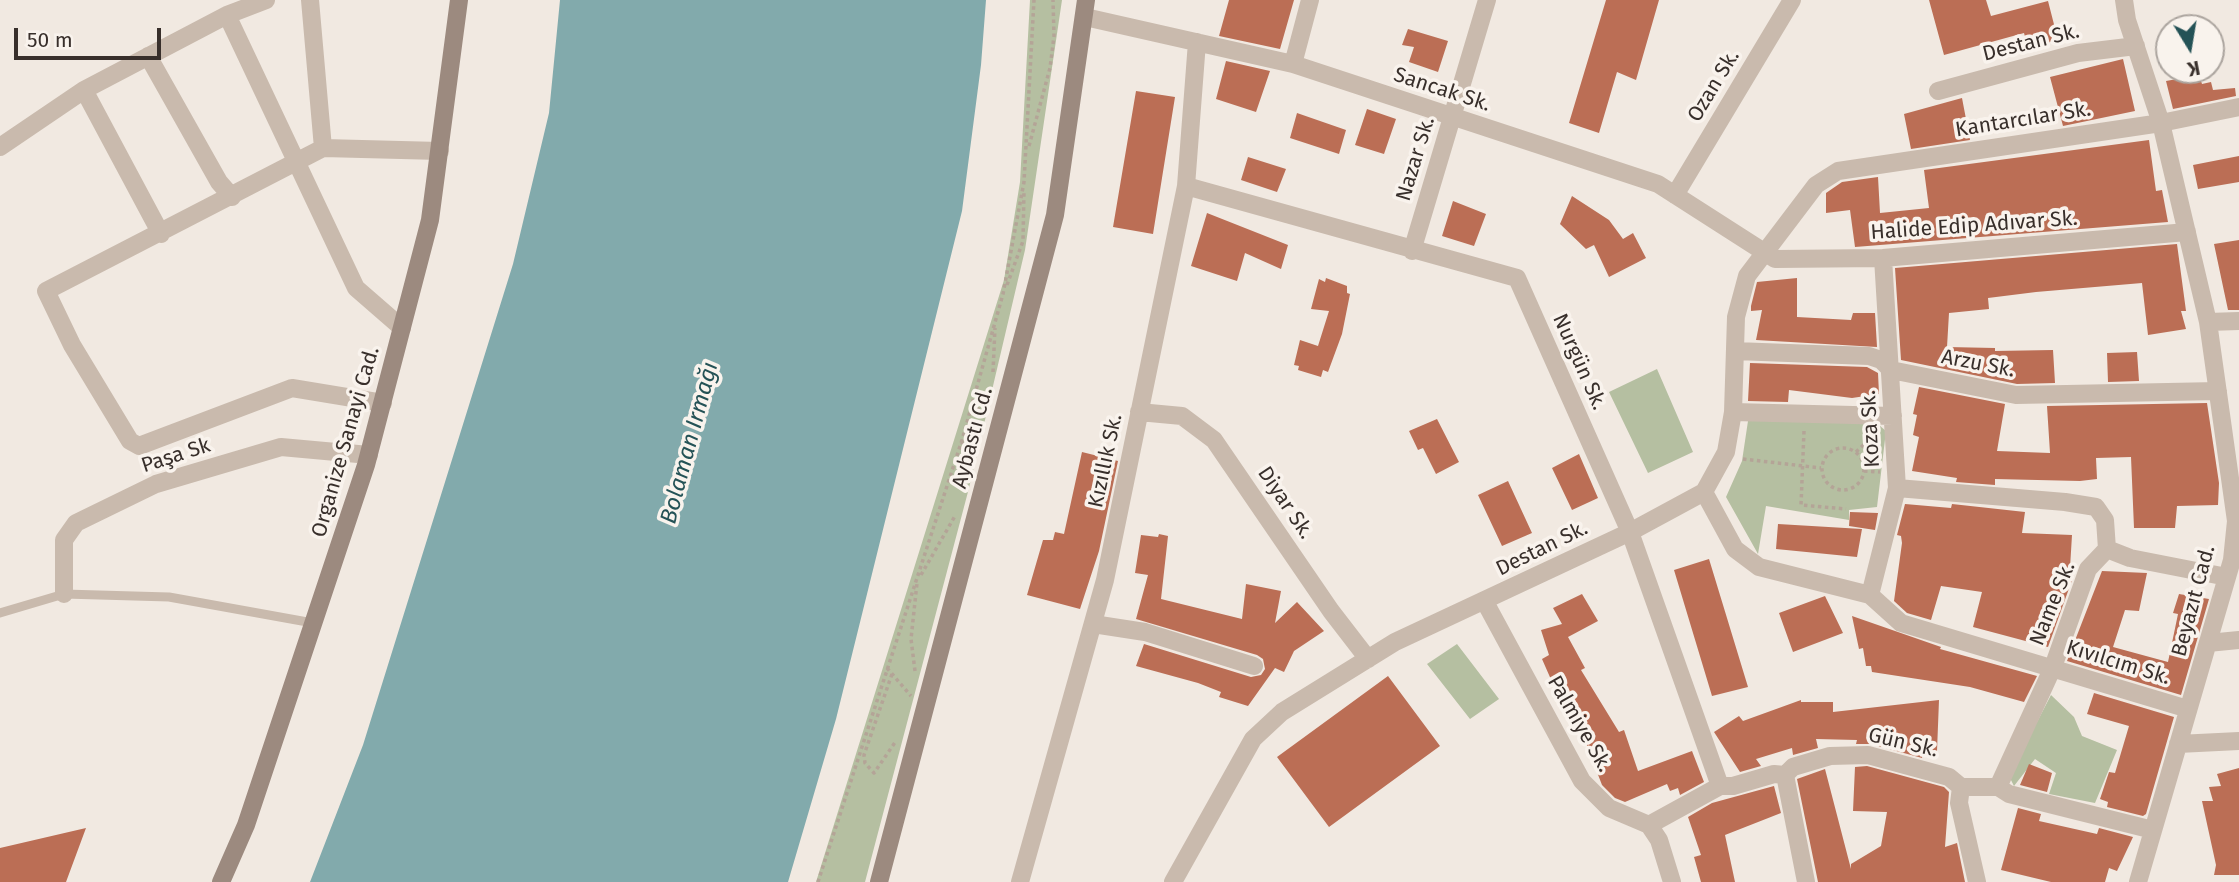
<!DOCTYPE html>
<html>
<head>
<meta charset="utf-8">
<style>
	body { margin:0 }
	#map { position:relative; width:2239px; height:882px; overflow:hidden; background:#f1e9e1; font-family:"Fira Sans",sans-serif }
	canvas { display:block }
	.north { position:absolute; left:2155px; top:14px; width:70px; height:70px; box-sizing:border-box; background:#f9f3ed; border:2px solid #aca59f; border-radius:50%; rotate:169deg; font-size:19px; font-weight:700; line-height:28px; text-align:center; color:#382f2b }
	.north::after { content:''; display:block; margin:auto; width:24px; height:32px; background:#245256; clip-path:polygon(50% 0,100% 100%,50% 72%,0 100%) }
	.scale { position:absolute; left:14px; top:28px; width:147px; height:32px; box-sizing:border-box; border:4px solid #382f2b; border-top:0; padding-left:9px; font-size:21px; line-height:24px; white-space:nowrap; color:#382f2b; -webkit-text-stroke:5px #f9f3ed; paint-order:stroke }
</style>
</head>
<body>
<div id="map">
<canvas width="2239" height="882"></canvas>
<div class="north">K</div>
<div class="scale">50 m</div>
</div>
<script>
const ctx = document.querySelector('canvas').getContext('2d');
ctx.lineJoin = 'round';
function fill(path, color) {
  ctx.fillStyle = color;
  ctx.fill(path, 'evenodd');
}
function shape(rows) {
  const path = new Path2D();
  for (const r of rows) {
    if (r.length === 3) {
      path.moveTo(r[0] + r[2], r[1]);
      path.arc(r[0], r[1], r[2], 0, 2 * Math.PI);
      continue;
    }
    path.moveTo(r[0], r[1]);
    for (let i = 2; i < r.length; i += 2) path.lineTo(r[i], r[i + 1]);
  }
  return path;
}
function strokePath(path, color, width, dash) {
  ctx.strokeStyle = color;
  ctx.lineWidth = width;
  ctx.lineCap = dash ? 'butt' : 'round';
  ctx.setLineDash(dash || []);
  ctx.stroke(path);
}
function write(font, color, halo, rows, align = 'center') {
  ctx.font = font + ' "Fira Sans",sans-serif';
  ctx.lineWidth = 7;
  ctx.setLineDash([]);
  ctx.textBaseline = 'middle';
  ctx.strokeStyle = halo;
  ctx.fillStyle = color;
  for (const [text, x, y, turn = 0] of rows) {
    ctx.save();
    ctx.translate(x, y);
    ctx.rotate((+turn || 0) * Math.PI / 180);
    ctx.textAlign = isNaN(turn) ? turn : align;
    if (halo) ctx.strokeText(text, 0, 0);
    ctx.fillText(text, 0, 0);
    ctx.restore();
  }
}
fill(shape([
	[1030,0,1062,0,1025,250,969,488,865,882,816,882,1004,280,1020,182],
	[1657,369,1693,452,1648,473,1609,392],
	[1873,420,1886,431,1877,507,1849,510,1849,520,1766,506,1758,554,1726,497,1742,461,1748,421],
	[1457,644,1499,699,1470,719,1427,664],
	[2051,695,2074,717,2082,736,2117,750,2095,803,2049,794,2056,773,2035,759,2014,786,2009,776]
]), '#b5bfa1');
fill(shape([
	[560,0,986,0,981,65,962,211,836,719,788,882,310,882,363,745,513,264,549,113]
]), '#82aaac');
fill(shape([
	[1229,0,1294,0,1280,49,1219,36],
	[1606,0,1659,0,1636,80,1617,72,1599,133,1569,123],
	[1929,0,1986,0,1991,16,2048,1,2058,40,2028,48,2024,33,1944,55],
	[1408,29,1448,41,1438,72,1409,62,1414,47,1402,45],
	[2123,59,2135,111,2063,126,2050,77],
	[1226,61,1270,71,1256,112,1216,99],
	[2199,75,2202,84,2211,82,2213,90,2235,88,2236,96,2173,109,2166,81],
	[1136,91,1175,97,1153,234,1113,227],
	[1962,98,1970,140,1911,149,1904,114],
	[1367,109,1396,119,1384,154,1355,145],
	[1297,113,1346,130,1339,154,1290,138],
	[2149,140,2156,191,2162,190,2168,222,1855,247,1850,210,1826,213,1826,193,1842,182,1878,177,1880,213,1929,208,1924,170],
	[2239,156,2239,182,2198,189,2193,165],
	[1248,157,1286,169,1277,192,1241,180],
	[1572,196,1609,220,1623,239,1633,233,1646,258,1609,277,1594,245,1586,249,1560,224],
	[1453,201,1486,214,1474,246,1442,236],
	[1207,213,1288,245,1281,269,1245,253,1237,281,1191,266],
	[2239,240,2239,310,2228,310,2214,244],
	[2177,244,2186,311,2181,311,2186,329,2148,335,2142,283,2036,292,1988,298,1989,309,1949,313,1947,347,1995,348,1995,351,2053,350,2055,383,2017,384,1901,360,1895,268],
	[1326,278,1347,286,1347,293,1350,294,1342,334,1328,372,1323,370,1321,377,1298,370,1299,366,1294,365,1300,340,1318,346,1329,311,1311,309,1319,279,1325,282],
	[1797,278,1797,317,1851,320,1853,313,1875,313,1877,347,1756,340,1762,310,1751,311,1751,306,1757,282],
	[2137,352,2139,381,2108,382,2107,353],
	[1750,363,1867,367,1878,373,1879,394,1852,398,1789,390,1788,402,1748,401],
	[1919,387,2005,404,1997,451,2050,453,2047,406,2207,403,2219,483,2218,505,2177,506,2175,528,2134,528,2131,457,2096,458,2097,479,2080,481,1995,479,1995,485,1956,482,1957,478,1912,471,1919,437,1913,435,1917,415,1913,414],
	[1437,419,1459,462,1436,474,1423,448,1418,450,1409,431],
	[1082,452,1118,461,1099,551,1080,609,1027,595,1043,540,1053,540,1055,532,1064,534],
	[1579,454,1598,498,1572,510,1552,468],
	[1508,481,1532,533,1502,546,1478,495],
	[1880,502,1875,530,1849,526,1850,512,1878,513],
	[1905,504,1951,508,1952,504,2025,512,2022,533,2072,535,2070,568,2076,569,2048,647,1973,627,1982,592,1941,586,1931,620,1907,613,1894,601,1902,543,1901,536,1897,535],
	[1778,524,1862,529,1857,557,1776,549],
	[1159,534,1168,536,1161,599,1242,619,1246,584,1281,591,1275,623,1297,602,1324,631,1294,651,1284,672,1275,668,1248,706,1219,697,1221,692,1198,683,1136,666,1144,644,1251,677,1261,675,1265,669,1263,659,1257,655,1136,619,1148,575,1135,573,1141,535,1158,537],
	[1709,559,1748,687,1712,696,1674,570],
	[2102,571,2147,573,2139,611,2125,610,2113,647,2168,662,2178,614,2173,613,2179,594,2209,599,2181,695,2067,661],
	[1582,594,1598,621,1568,637,1585,668,1581,670,1619,732,1624,730,1638,771,1692,751,1704,782,1680,795,1678,788,1670,791,1667,784,1625,802,1615,798,1602,785,1582,733,1560,700,1542,659,1549,655,1541,630,1562,624,1553,608],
	[1825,596,1843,633,1793,652,1779,613],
	[1852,616,1941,647,1940,649,2037,676,2024,702,1970,687,1872,672,1871,666,1866,666,1863,648,1859,649],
	[1388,676,1440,746,1329,827,1277,757],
	[2094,693,2174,717,2146,814,2143,816,2107,807,2108,802,2100,799,2109,772,2115,773,2129,726,2087,714],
	[1801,700,1801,702,1833,702,1833,712,1939,700,1937,751,1923,751,1922,758,1871,744,1856,744,1857,740,1816,739,1818,748,1793,755,1792,748,1756,759,1761,766,1740,772,1714,732,1739,716,1743,721],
	[2029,764,2052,773,2047,792,2020,785],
	[1867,766,1944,787,1949,792,1945,847,1957,843,1965,882,1818,882,1797,779,1825,769,1851,869,1851,864,1881,846,1887,812,1853,811,1855,767],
	[2239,768,2239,875,2214,875,2216,865,2202,801,2213,801,2209,787,2221,786,2217,774],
	[1774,786,1781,813,1725,835,1735,882,1701,882,1694,857,1701,855,1688,817,1712,803],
	[2018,808,2041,814,2039,821,2097,834,2099,828,2133,837,2117,871,2109,868,2105,882,2051,882,2001,870],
	[86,828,66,882,0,882,0,848]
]), '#bb6e55');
strokePath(shape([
	[1029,146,1050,68,1054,36,1053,0],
	[1007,285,1023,241,1024,191],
	[993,372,995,328],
	[966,428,987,393],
	[1804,431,1801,505,1846,509],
	[962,441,965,478],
	[1843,469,21],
	[1856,452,1875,434],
	[1743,459,1821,468],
	[1864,471,1880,472],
	[921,575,955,516],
	[887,668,911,696],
	[915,671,911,639,917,583],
	[892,674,864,755,865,763,874,773,896,741],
	[818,882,962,440,1003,294,1024,182,1034,0]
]), '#b4a497', 3.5, [3.5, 3.5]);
strokePath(shape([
	[0,613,64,594,169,597,313,623]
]), '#c9baad', 9);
strokePath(shape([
	[310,0,323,148],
	[2124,0,2127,20,2161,123,2208,322,2236,521,2232,560,2138,882],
	[227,15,356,288,402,328],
	[1085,17,1293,64,1658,184,1775,259,1883,258,2187,232],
	[148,56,219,182,232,197],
	[1293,64,1310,0],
	[84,90,161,234],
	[1938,91,2078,53,2136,46],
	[0,147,84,90,227,15,266,0],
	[1186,186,1517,278,1630,532,1720,786],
	[1675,195,1792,0],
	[1412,251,1487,0],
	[2208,322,2239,321],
	[1735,351,1869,356,1881,360,1891,370,2016,395,2218,391],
	[383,403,292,388,139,446,130,441,72,345,46,291,323,148,440,151],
	[1139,412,1182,416,1214,440,1331,611,1368,659],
	[1733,412,1893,416],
	[1897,488,2065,502,2096,507,2105,520,2107,549,2088,569,2053,667,1998,787],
	[1704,492,1735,549,1759,567,1870,595,1901,623,2188,709],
	[2107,549,2130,558,2227,577],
	[64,594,64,540,76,523,156,484,281,447,369,455],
	[1870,595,1897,488,1883,258],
	[1485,602,1582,781,1609,808,1649,825,1659,840,1672,882],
	[1093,624,1145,632,1254,666],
	[2208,643,2239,640],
	[2178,744,2239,741],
	[1785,775,1806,882],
	[1961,787,1959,803,1977,882],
	[1649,825,1720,786,1733,786,1774,774,1785,775,1793,767,1830,756,1868,755,1949,777,1961,787,1998,787,2009,794,2153,830],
	[1020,882,1105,580,1186,186,1197,42],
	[1173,882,1253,739,1282,712,1395,642,1630,532,1704,492,1726,452,1733,412,1736,317,1747,276,1816,185,1838,171,2161,123,2239,107]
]), '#c9baad', 18);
strokePath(shape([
	[221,882,246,825,366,465,430,220,459,0],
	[879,882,1055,215,1086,0]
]), '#9c8a7f', 18);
write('21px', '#382f2b', '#f9f3ed', [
	["Destan Sk.",2031,43,-14],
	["Ozan Sk.",1714,86,-59],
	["Sancak Sk.",1442,90,18],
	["Kantarcılar Sk.",2023,120,-9],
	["Nazar Sk.",1416,159,-73],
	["Halide Edip Adıvar Sk.",1974,226,-4],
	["Nurgün Sk.",1579,362,66],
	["Arzu Sk.",1978,364,11],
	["Koza Sk.",1871,429,-93],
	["Aybastı Cd.",973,438,-75],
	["Organize Sanayi Cad.",346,442,-74],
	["Paşa Sk",176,456,-18],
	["Kızıllık Sk.",1106,461,-78],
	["Diyar Sk.",1285,503,56],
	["Destan Sk.",1542,549,-26],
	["Beyazıt Cad.",2194,601,-75],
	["Name Sk.",2053,604,-68],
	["Kıvılcım Sk.",2118,663,17],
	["Palmiye Sk.",1579,724,60],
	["Gün Sk.",1903,743,13]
]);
write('italic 23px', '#245256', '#f9f3ed', [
	["Bolaman Irmağı",690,443,-75]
]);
</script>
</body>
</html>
